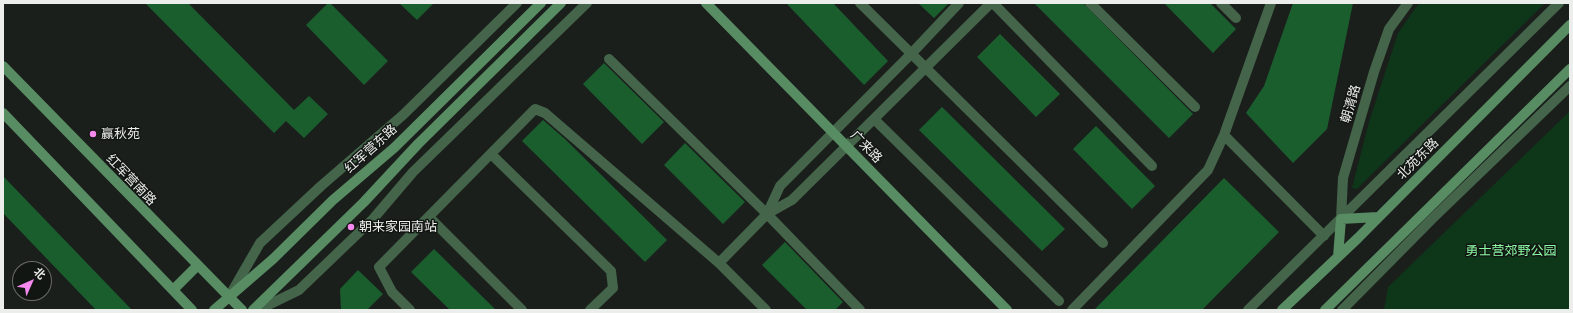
<!DOCTYPE html>
<html>
<head>
<meta charset="utf-8">
<style>
	body { margin:0 }
	#map { position:relative; width:1573px; height:313px; overflow:hidden; background:#1b1f1c; font-family:Cabin,"Noto Sans SC",sans-serif }
	canvas { display:block }
	.frame { position:absolute; inset:0; border:4px solid #ebeeeb; pointer-events:none }
	.north { position:absolute; left:12px; top:261px; width:40px; height:40px; box-sizing:border-box; background:#121613; border:1px solid #696c69; border-radius:50%; rotate:45deg; font-size:11px; font-weight:700; line-height:16px; text-align:center; color:#ebeeeb }
	.north::after { content:''; display:block; margin:auto; width:14px; height:18px; background:#f589ee; clip-path:polygon(50% 0,100% 100%,50% 72%,0 100%) }
</style>
</head>
<body>
<div id="map">
<canvas width="1573" height="313"></canvas>
<div class="frame"></div>
<div class="north">北</div>
</div>
<script>
const ctx = document.querySelector('canvas').getContext('2d');
ctx.lineJoin = 'round';
function fill(path, color) {
  ctx.fillStyle = color;
  ctx.fill(path, 'evenodd');
}
function shape(rows) {
  const path = new Path2D();
  for (const r of rows) {
    path.moveTo(r[0], r[1]);
    for (let i = 2; i < r.length; i += 2) path.lineTo(r[i], r[i + 1]);
  }
  return path;
}
function strokePath(path, color, width, dash) {
  ctx.strokeStyle = color;
  ctx.lineWidth = width;
  ctx.lineCap = dash ? 'butt' : 'round';
  ctx.setLineDash(dash || []);
  ctx.stroke(path);
}
function write(font, color, halo, rows, align = 'center') {
  ctx.font = font + ' Cabin,"Noto Sans SC",sans-serif';
  ctx.lineWidth = 3;
  ctx.setLineDash([]);
  ctx.textBaseline = 'middle';
  ctx.strokeStyle = halo;
  ctx.fillStyle = color;
  for (const [text, x, y, turn = 0] of rows) {
    ctx.save();
    ctx.translate(x, y);
    ctx.rotate((+turn || 0) * Math.PI / 180);
    ctx.textAlign = isNaN(turn) ? turn : align;
    if (halo) ctx.strokeText(text, 0, 0);
    ctx.fillText(text, 0, 0);
    ctx.restore();
  }
}
fill(shape([
	[1419,3,1545,3,1357,189,1352,188,1369,122,1398,33],
	[1570,111,1570,310,1384,310,1388,287]
]), '#0e3619');
fill(shape([
	[145,3,188,3,294,110,309,96,328,114,304,138,286,121,274,133],
	[328,3,330,3,388,61,364,85,306,25],
	[399,3,434,3,417,20],
	[786,3,833,3,888,61,864,85],
	[918,3,949,3,934,18],
	[1034,3,1083,3,1193,114,1169,138],
	[1164,3,1210,3,1236,29,1213,53],
	[1293,3,1353,3,1327,129,1293,163,1246,113,1264,86],
	[1000,34,1060,94,1036,117,977,57],
	[604,63,664,122,642,144,583,84],
	[942,107,1065,229,1042,251,919,130],
	[543,120,565,139,667,240,645,262,522,141],
	[1096,126,1155,186,1132,209,1073,149],
	[685,143,745,202,723,224,664,165],
	[3,176,132,310,96,310,3,213],
	[1224,178,1279,232,1202,310,1094,310],
	[785,242,843,302,835,310,807,310,762,265],
	[434,249,496,310,450,310,411,272],
	[358,270,383,294,367,310,341,310,340,289]
]), '#1a5e2e');
strokePath(shape([
	[860,3,1103,243],
	[993,3,1152,166],
	[1090,3,1195,107],
	[1221,3,1236,18],
	[609,59,767,214,860,310],
	[874,119,1059,301],
	[1224,135,1324,236],
	[491,154,611,271,613,288,590,310],
	[767,214,792,200,991,3],
	[429,217,522,310],
	[1341,219,1343,178,1374,72,1389,29,1408,3],
	[719,263,767,214,780,186,911,54,959,3],
	[230,295,260,243,321,186,403,115,517,3],
	[258,310,299,290,373,219,413,172,587,3],
	[410,310,392,292,379,267,535,109,545,113,719,263,766,310],
	[1072,310,1208,170,1224,135,1271,3],
	[1248,310,1559,3],
	[1342,310,1432,219,1570,86]
]), '#44654a', 10);
strokePath(shape([
	[706,3,1007,310],
	[3,66,242,310],
	[3,113,192,310],
	[1338,257,1341,219,1378,217],
	[173,290,197,266],
	[214,310,273,259,333,200,394,148,541,3],
	[253,310,364,202,418,144,561,3],
	[1282,310,1358,238,1570,25],
	[1325,310,1570,69]
]), '#588d63', 10);
for (const [x, y, r, color] of [
	[93,134,4,"#f589ee"],
	[351,227,4,"#f589ee"]
]) {
  const dot = new Path2D();
  dot.arc(x, y, r, 0, 2 * Math.PI);
  ctx.fillStyle = color;
  ctx.fill(dot);
  strokePath(dot, '#121613', 1.5);
}
write('13px', '#ebeeeb', '#121613', [
	["朝清路",1351,104,-74],
	["广来路",866,147,46],
	["红军营东路",371,149,-42],
	["北苑东路",1418,159,-45],
	["红军营南路",131,180,46]
]);
write('13px', '#ebeeeb', '#121613', [
	["赢秋苑",101,134],
	["朝来家园南站",359,227]
], 'left');
write('13px', '#8bfaa3', '#121613', [
	["勇士营郊野公园",1511,251]
]);
</script>
</body>
</html>
